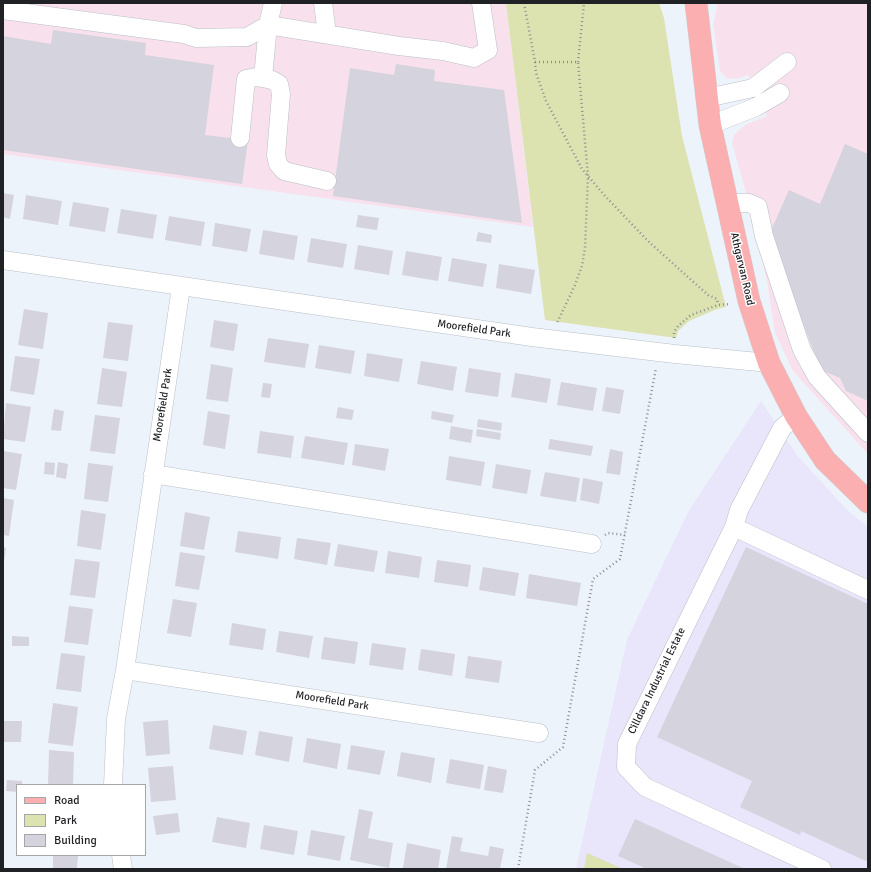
<!DOCTYPE html>
<html>
<head>
<meta charset="utf-8">
<style>
	body { margin:0 }
	#map { position:relative; width:871px; height:872px; overflow:hidden; background:#edf3fb; font-family:Signika,sans-serif }
	canvas { display:block }
	.frame { position:absolute; inset:0; border:4px solid #1f2124; pointer-events:none }
	.legend { position:absolute; left:16px; top:784px; width:130px; height:72px; box-sizing:border-box; background:#fff; border:1px solid #a5a6a7; margin:0; padding:5px 7px; list-style:none; font-size:12px; color:#1f2124 }
	.legend li { display:flex; align-items:center; gap:8px; height:20px }
	.legend b { width:20px; border:1px solid #a5a6a7 }
</style>
</head>
<body>
<div id="map">
<canvas width="871" height="872"></canvas>
<div class="frame"></div>
<ul class="legend">
<li><b style="height:5px;background:#fbafb1"></b>Road</li>
<li><b style="height:11px;background:#dce2b0"></b>Park</li>
<li><b style="height:11px;background:#d5d3dd"></b>Building</li>
</ul>
</div>
<script>
const ctx = document.querySelector('canvas').getContext('2d');
ctx.lineJoin = 'round';
function fill(path, color) {
  ctx.fillStyle = color;
  ctx.fill(path, 'evenodd');
}
function shape(rows) {
  const path = new Path2D();
  for (const r of rows) {
    path.moveTo(r[0], r[1]);
    for (let i = 2; i < r.length; i += 2) path.lineTo(r[i], r[i + 1]);
  }
  return path;
}
function strokePath(path, color, width, dash) {
  ctx.strokeStyle = color;
  ctx.lineWidth = width;
  ctx.lineCap = dash ? 'butt' : 'round';
  ctx.setLineDash(dash || []);
  ctx.stroke(path);
}
function write(font, color, halo, rows, align = 'center') {
  ctx.font = font + ' Signika,sans-serif';
  ctx.lineWidth = 3;
  ctx.setLineDash([]);
  ctx.textBaseline = 'middle';
  ctx.strokeStyle = halo;
  ctx.fillStyle = color;
  for (const [text, x, y, turn = 0] of rows) {
    ctx.save();
    ctx.translate(x, y);
    ctx.rotate((+turn || 0) * Math.PI / 180);
    ctx.textAlign = isNaN(turn) ? turn : align;
    if (halo) ctx.strokeText(text, 0, 0);
    ctx.fillText(text, 0, 0);
    ctx.restore();
  }
}
fill(shape([
	[3,3,506,3,533,227,3,154],
	[718,3,868,3,868,454,793,371,775,333,767,281,749,203,732,143,734,135,740,129,747,124,767,116,748,75,740,78,727,79,720,71,713,24]
]), '#f8e1ed');
fill(shape([
	[761,401,797,455,848,511,868,527,868,869,576,869,627,640,688,512]
]), '#e9e5fb');
fill(shape([
	[506,3,659,3,664,18,682,136,726,307,717,309,689,321,678,331,676,338,545,320],
	[587,853,623,869,584,869]
]), '#dce2b0');
fill(shape([
	[53,30,146,43,145,55,214,65,205,135,248,140,242,184,3,150,3,36,51,44],
	[396,64,435,70,434,81,504,90,522,223,333,196,350,68,394,75],
	[845,144,868,154,868,401,846,391,840,378,821,370,769,235,789,190,820,204],
	[3,193,14,195,10,219,3,217],
	[26,195,62,201,58,225,23,219],
	[73,202,109,208,105,232,69,226],
	[121,209,157,215,153,239,117,233],
	[358,215,379,218,377,230,356,227],
	[169,216,205,222,201,246,165,240],
	[215,223,251,229,247,252,212,246],
	[263,230,298,236,294,260,259,254],
	[478,232,492,235,491,243,476,241],
	[311,238,347,244,343,268,307,262],
	[358,245,393,251,389,275,354,269],
	[406,251,442,257,438,281,402,275],
	[452,258,487,264,483,287,448,281],
	[499,264,535,270,531,294,496,288],
	[24,309,48,313,43,349,18,345],
	[214,320,238,324,234,351,210,347],
	[108,322,133,325,128,361,103,358],
	[268,338,309,344,305,368,264,362],
	[319,345,355,351,351,374,315,368],
	[367,353,403,359,399,382,364,376],
	[15,356,40,359,34,395,10,391],
	[421,361,457,367,453,391,417,384],
	[211,364,233,368,228,402,206,399],
	[102,368,127,372,122,407,97,404],
	[469,368,501,373,498,397,465,392],
	[515,373,551,379,547,403,511,397],
	[561,382,597,388,593,411,557,405],
	[263,383,272,384,270,398,261,397],
	[606,387,624,390,620,414,602,411],
	[6,403,31,407,25,442,3,439],
	[338,407,354,410,352,420,336,418],
	[54,409,64,411,61,431,51,430],
	[208,411,230,415,225,449,203,445],
	[432,411,454,415,452,423,431,419],
	[95,415,120,418,115,454,90,451],
	[478,419,502,423,501,431,477,427],
	[451,426,473,430,471,443,449,439],
	[477,429,501,433,500,440,476,436],
	[260,431,294,436,291,458,257,453],
	[305,436,348,443,344,465,301,458],
	[550,439,593,446,591,456,548,449],
	[355,444,389,449,385,471,352,465],
	[610,449,623,452,620,475,606,473],
	[3,451,22,454,16,490,3,488],
	[449,456,485,462,481,486,446,480],
	[45,462,55,463,54,475,44,474],
	[58,462,68,464,66,479,56,477],
	[88,463,113,466,108,502,84,499],
	[496,464,531,470,527,494,492,488],
	[545,472,580,478,576,502,540,496],
	[583,478,603,482,599,504,580,500],
	[3,498,14,500,9,536,3,535],
	[81,510,106,514,101,550,77,546],
	[185,512,210,517,204,550,180,546],
	[238,531,281,537,278,559,235,552],
	[297,538,331,543,327,565,294,559],
	[338,544,378,551,374,572,334,566],
	[3,547,6,548,4,562,3,562],
	[746,547,868,604,868,862,801,831,800,835,740,807,752,781,657,737],
	[388,551,422,557,419,578,385,573],
	[180,552,205,556,199,590,175,586],
	[75,559,100,562,95,598,70,595],
	[437,560,471,565,468,587,434,582],
	[483,567,519,573,515,596,479,590],
	[529,574,581,583,577,606,526,598],
	[173,599,197,603,191,637,167,633],
	[69,606,93,609,88,645,64,642],
	[232,623,266,629,263,650,229,645],
	[279,631,313,636,309,658,276,652],
	[12,636,29,637,29,646,12,646],
	[324,637,358,642,355,664,321,659],
	[372,643,406,648,403,670,369,665],
	[421,649,455,654,452,676,418,670],
	[61,653,85,656,81,692,56,689],
	[468,656,502,661,499,683,465,678],
	[53,703,78,707,73,746,48,743],
	[168,720,170,754,146,756,143,722],
	[3,721,22,721,21,742,3,742],
	[213,725,247,731,243,755,209,749],
	[259,731,293,737,289,762,255,755],
	[307,738,341,744,337,769,303,762],
	[351,745,385,751,380,775,347,769],
	[49,750,74,752,73,785,48,785],
	[401,752,435,758,431,783,397,776],
	[450,759,484,765,480,789,446,783],
	[173,766,176,800,151,802,148,768],
	[488,766,507,770,503,793,484,790],
	[7,780,22,781,22,785,17,785,17,792,6,791],
	[359,809,373,812,368,838,393,843,389,868,350,860],
	[178,813,180,832,156,835,153,816],
	[217,817,250,823,246,848,212,842],
	[635,819,745,869,647,869,618,856],
	[264,825,298,831,294,855,260,849],
	[311,830,345,836,340,861,307,855],
	[452,836,463,838,460,851,488,856,490,846,504,849,500,869,446,869],
	[407,843,441,850,438,869,403,868],
	[53,855,78,855,77,869,53,869]
]), '#d5d3dd');
const minor = shape([
	[323,3,327,34],
	[3,10,184,34,196,38,247,37,268,25,399,46,443,51,474,58,488,50,481,3],
	[263,78,272,80,279,84,281,94,276,155,278,164,284,171,327,181],
	[707,95,716,96,753,88,787,62],
	[710,125,756,107,780,93],
	[240,138,246,79,256,77,263,78,268,25,273,3],
	[727,203,749,203,758,207,764,236,802,350,817,377,868,433],
	[3,260,532,337,675,354,769,363],
	[796,416,782,428,739,510,734,527,627,744,626,767,645,787,822,869],
	[153,474,592,544],
	[734,527,868,590],
	[125,670,539,733],
	[113,785,116,719,125,670,181,287],
	[121,855,123,869]
]);
const major = shape([
	[696,3,710,125,749,301,769,363,796,416,825,460,868,502]
]);
strokePath(minor, '#b9bfc7', 19);
strokePath(major, '#cececf', 23);
strokePath(shape([
	[524,3,535,62,578,62,588,176,585,248,582,266,575,285,557,323],
	[535,62,536,73,546,101,582,169,605,196,649,242,708,295,717,299,718,305],
	[578,62,584,3],
	[674,338,674,332,678,326,691,315,718,305,730,304],
	[605,535,608,533,625,535],
	[518,869,535,770,563,747,593,579,620,559,656,368]
]), '#8b8f94', 2.5, [1, 3]);
strokePath(minor, '#fff', 18);
strokePath(major, '#fbafb1', 22);
write('11px', '#1f2124', '#fff', [
	["Athgarvan Road",742,269,77],
	["Moorefield Park",474,329,8],
	["Moorefield Park",163,405,-81],
	["Cilldara Industrial Estate",657,681,-64],
	["Moorefield Park",332,701,9]
]);
</script>
</body>
</html>
